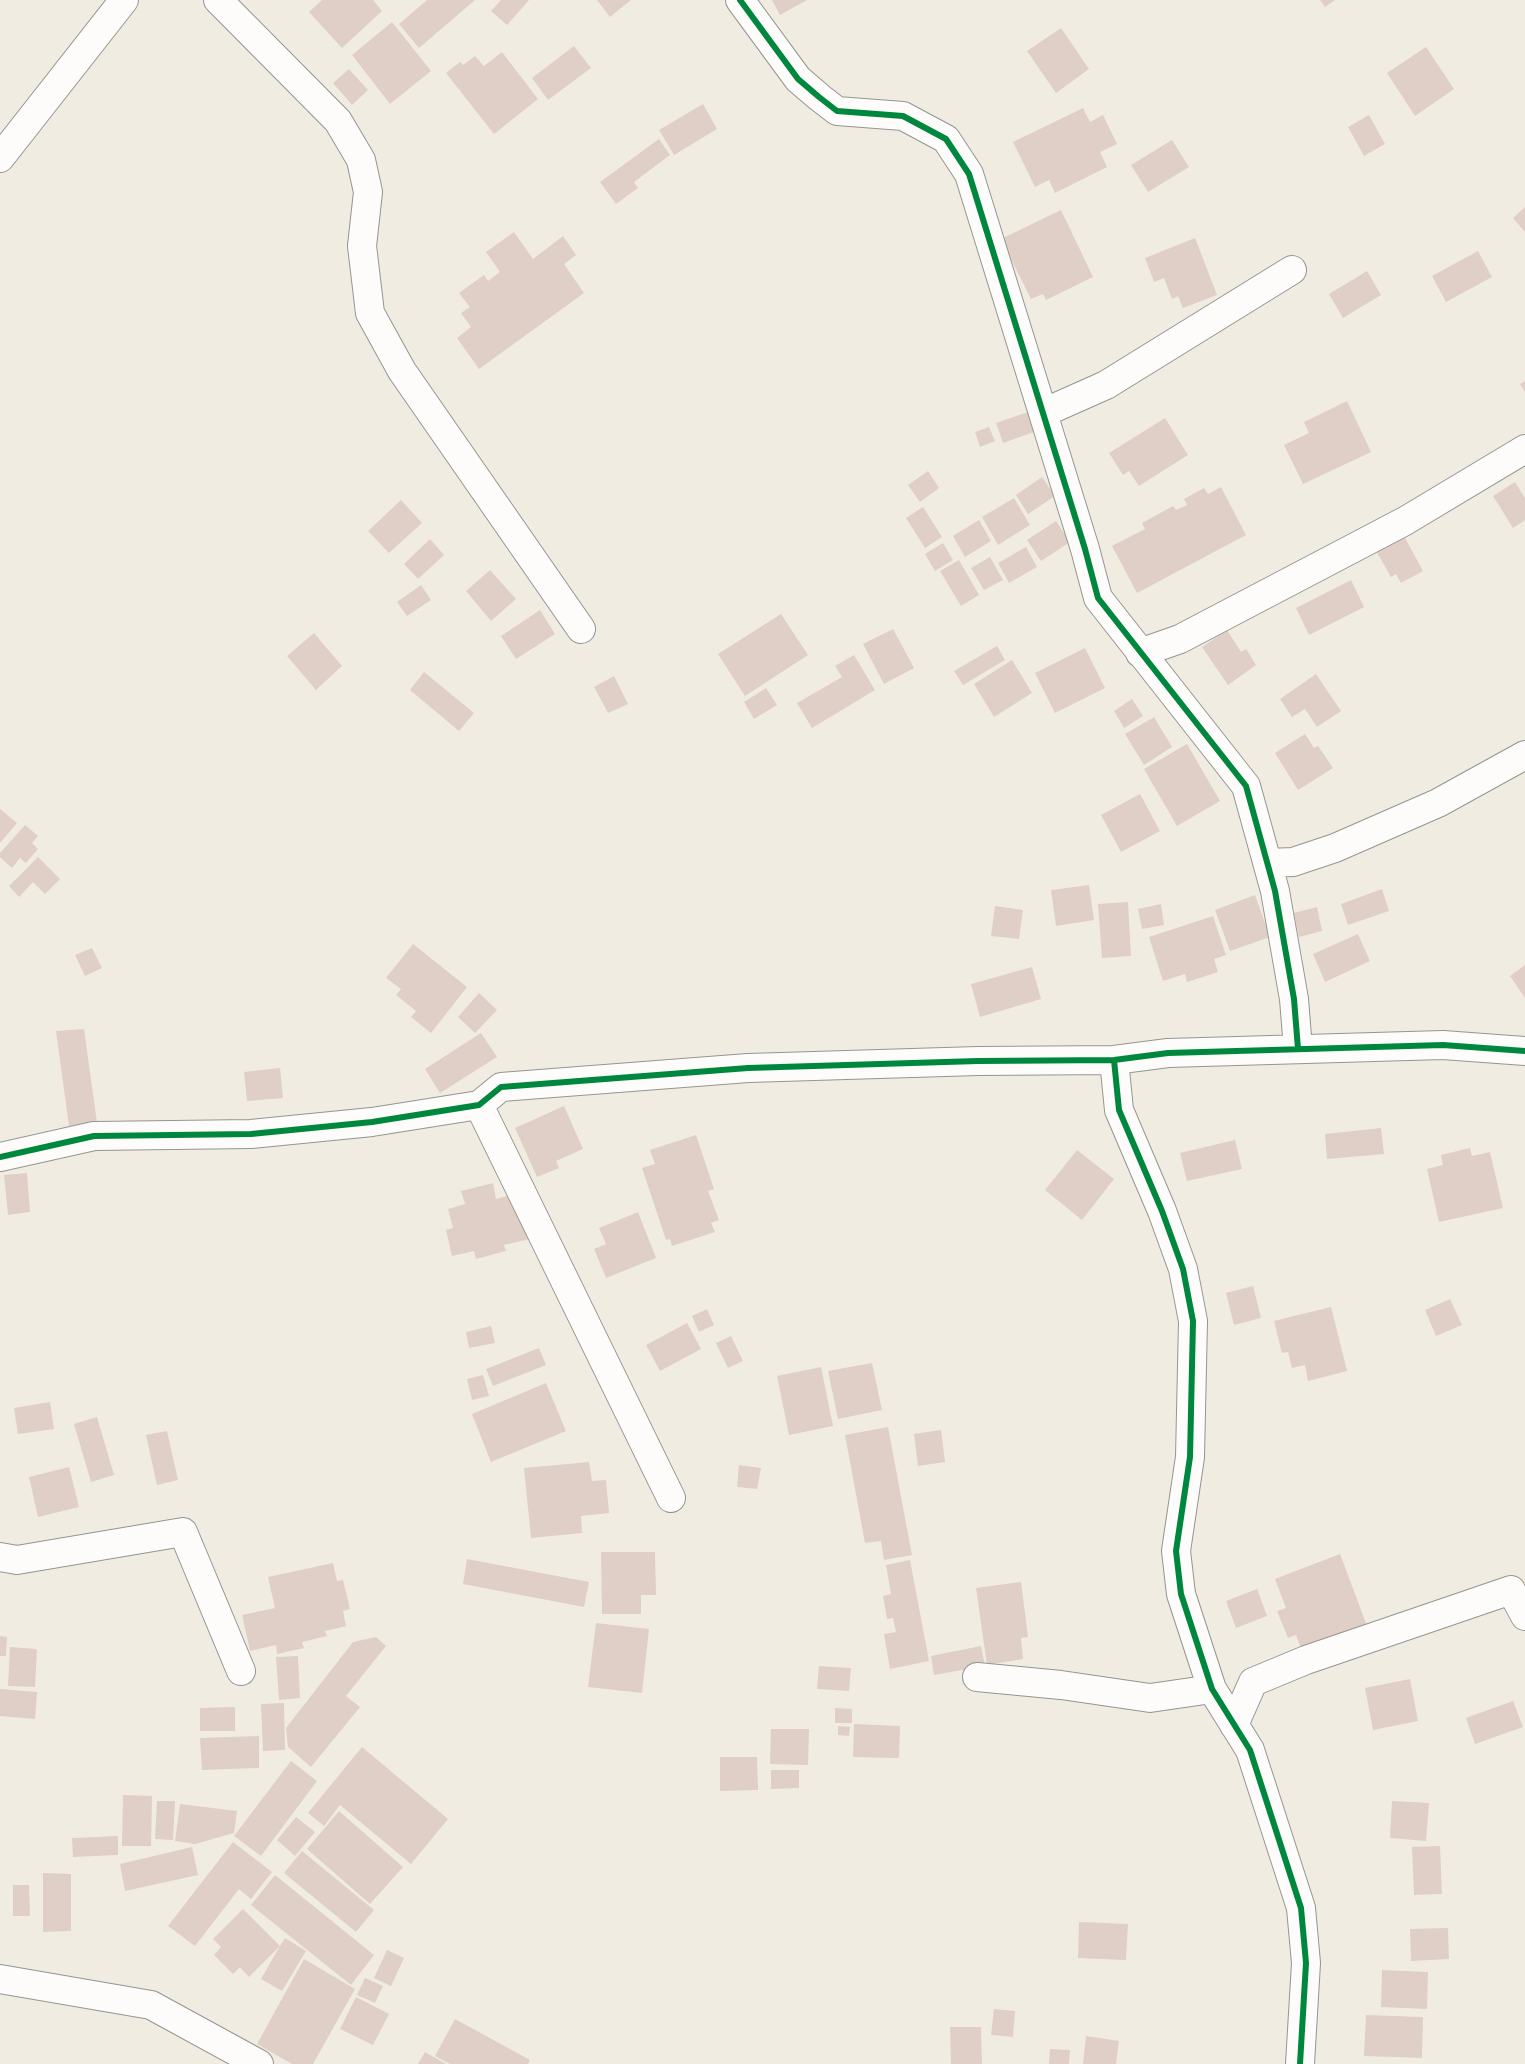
<!DOCTYPE html>
<html>
<head>
<meta charset="utf-8">
<style>
	body { margin:0 }
	canvas { display:block; background:#f0ece2 }
</style>
</head>
<body>
<canvas width="1525" height="2064"></canvas>
<script>
const ctx = document.querySelector('canvas').getContext('2d');
ctx.lineJoin = 'round';
function fill(path, color) {
  ctx.fillStyle = color;
  ctx.fill(path, 'evenodd');
}
function shape(rows) {
  const path = new Path2D();
  for (const r of rows) {
    path.moveTo(r[0], r[1]);
    for (let i = 2; i < r.length; i += 2) path.lineTo(r[i], r[i + 1]);
  }
  return path;
}
function strokePath(path, color, width, dash) {
  ctx.strokeStyle = color;
  ctx.lineWidth = width;
  ctx.lineCap = dash ? 'butt' : 'round';
  ctx.setLineDash(dash || []);
  ctx.stroke(path);
}
fill(shape([
	[322,0,373,0,382,11,342,48,309,12],
	[427,0,475,0,419,48,399,24],
	[501,0,529,0,507,25,491,11],
	[597,0,631,0,610,17],
	[772,0,807,0,780,15],
	[1320,0,1335,0,1325,7],
	[392,22,431,71,390,104,352,55],
	[1061,28,1089,69,1056,93,1027,51],
	[574,46,591,68,548,100,532,78],
	[1426,47,1454,89,1415,116,1387,73],
	[502,52,538,99,494,134,446,73,460,62,463,65,475,56,484,66],
	[349,69,368,90,352,105,333,83],
	[703,104,717,129,674,155,659,130],
	[1083,108,1090,122,1103,115,1117,144,1100,152,1107,167,1055,193,1049,180,1035,187,1013,142],
	[1369,115,1385,144,1364,156,1348,127],
	[659,139,670,155,634,182,638,188,616,204,600,182],
	[1172,140,1189,167,1148,192,1131,165],
	[1525,207,1525,232,1513,218],
	[1061,210,1093,277,1046,300,1043,294,1031,299,1001,239],
	[514,232,533,259,563,236,576,255,564,264,584,293,479,369,457,338,471,327,461,313,470,307,459,293,484,275,488,281,500,272,486,252],
	[1195,238,1217,295,1183,308,1178,296,1172,299,1164,278,1154,282,1145,258],
	[1478,251,1492,277,1446,302,1432,276],
	[1367,271,1381,295,1343,318,1329,294],
	[1525,381,1525,392,1520,384],
	[1347,401,1371,452,1303,484,1284,445,1309,433,1304,422],
	[1028,412,1034,432,1003,443,996,423],
	[1165,418,1188,455,1139,486,1129,471,1123,475,1109,453],
	[989,427,995,441,980,447,975,432],
	[928,471,939,488,920,502,908,485],
	[1042,477,1055,496,1028,514,1016,495],
	[1515,482,1525,498,1525,520,1513,528,1493,496],
	[1221,487,1246,535,1137,593,1112,546,1145,529,1142,523,1173,506,1176,510,1187,505,1184,499,1204,488,1208,494],
	[1014,498,1030,525,998,545,982,517],
	[401,500,422,523,389,553,368,531],
	[923,507,942,537,925,548,906,518],
	[979,520,991,541,965,557,953,536],
	[1056,521,1070,542,1041,561,1027,540],
	[1403,534,1423,571,1401,583,1396,574,1391,577,1375,549],
	[430,539,444,555,418,579,404,564],
	[943,543,953,560,935,571,925,554],
	[1026,547,1037,567,1009,583,998,563],
	[990,557,1003,580,984,590,971,568],
	[959,560,979,595,961,606,940,571],
	[490,570,516,599,491,621,466,591],
	[1351,580,1364,607,1309,635,1296,608],
	[421,585,431,600,407,616,397,602],
	[540,610,555,634,516,659,501,636],
	[781,614,808,655,745,696,718,654],
	[893,629,914,668,884,684,863,644],
	[1227,630,1241,652,1246,649,1256,665,1228,685,1202,647],
	[314,633,342,666,316,690,287,656],
	[997,646,1005,660,963,685,954,671],
	[1085,648,1105,688,1055,713,1035,673],
	[854,655,875,690,812,728,797,703,842,677,835,666],
	[1012,660,1032,693,994,717,974,684],
	[424,672,474,713,459,731,410,690],
	[1316,674,1341,711,1317,727,1305,709,1292,717,1280,699],
	[614,676,628,704,608,713,594,687],
	[766,688,777,705,754,719,744,702],
	[1132,699,1143,716,1124,728,1114,711],
	[1154,717,1172,747,1144,765,1125,734],
	[1305,734,1314,748,1318,746,1333,768,1298,790,1275,753],
	[1187,744,1220,801,1177,826,1144,769],
	[1140,794,1160,831,1121,852,1101,815],
	[0,809,17,823,0,843],
	[25,825,38,836,32,843,38,849,26,863,20,858,12,868,0,857,0,853],
	[38,857,60,879,45,894,33,882,19,897,9,886],
	[1089,885,1094,920,1056,926,1051,890],
	[1382,889,1389,911,1348,925,1341,904],
	[1255,895,1270,937,1230,951,1215,910],
	[1128,902,1131,956,1102,958,1098,904],
	[1161,904,1164,925,1142,929,1138,909],
	[995,906,1023,910,1019,939,991,936],
	[1317,907,1322,931,1299,937,1294,913],
	[1213,916,1226,955,1214,959,1218,972,1187,982,1185,974,1163,981,1149,937],
	[1358,934,1370,961,1325,982,1313,954],
	[413,944,467,987,431,1033,411,1017,416,1011,396,995,401,989,386,978],
	[92,948,102,968,85,976,75,955],
	[1525,965,1525,998,1510,976],
	[1032,967,1041,999,980,1017,971,984],
	[479,993,497,1010,475,1033,458,1017],
	[84,1029,97,1123,69,1126,56,1031],
	[481,1033,497,1057,440,1093,425,1069],
	[280,1068,283,1098,247,1101,244,1072],
	[564,1106,583,1149,556,1161,559,1168,537,1177,515,1128],
	[1381,1128,1384,1154,1327,1159,1325,1134],
	[696,1135,714,1189,708,1191,719,1220,711,1223,715,1232,672,1246,670,1239,666,1240,642,1168,655,1164,650,1150],
	[1235,1140,1242,1169,1187,1181,1180,1153],
	[1470,1148,1472,1156,1490,1152,1503,1208,1439,1222,1427,1169,1443,1165,1441,1155],
	[1077,1150,1114,1179,1082,1220,1045,1190],
	[27,1173,30,1212,8,1215,4,1175],
	[493,1183,496,1199,518,1193,530,1239,504,1245,506,1251,476,1259,474,1251,452,1256,446,1230,453,1228,448,1209,465,1204,461,1191],
	[638,1212,656,1258,606,1278,594,1249,606,1244,599,1228],
	[1253,1286,1261,1318,1234,1325,1226,1293],
	[1450,1299,1462,1325,1436,1336,1425,1310],
	[1331,1307,1347,1371,1308,1381,1305,1365,1292,1368,1288,1352,1282,1353,1274,1321],
	[707,1309,714,1325,699,1332,692,1316],
	[687,1323,701,1349,660,1371,646,1345],
	[491,1326,495,1343,469,1348,466,1332],
	[731,1336,743,1361,728,1368,716,1343],
	[539,1348,546,1365,493,1386,486,1369],
	[872,1363,882,1410,838,1419,828,1371],
	[821,1367,833,1426,789,1435,777,1376],
	[483,1375,489,1396,472,1400,467,1379],
	[546,1383,566,1431,491,1462,472,1414],
	[50,1402,54,1429,18,1434,14,1408],
	[97,1417,114,1475,91,1482,74,1424],
	[888,1427,912,1555,884,1560,881,1541,865,1543,845,1435],
	[941,1430,945,1462,918,1466,914,1434],
	[167,1431,178,1480,157,1485,146,1435],
	[589,1462,592,1481,606,1480,609,1513,581,1516,582,1533,531,1538,524,1468],
	[739,1465,761,1468,757,1489,737,1487],
	[69,1467,79,1507,38,1517,29,1477],
	[601,1552,655,1552,656,1595,641,1595,641,1614,602,1614],
	[1340,1554,1367,1626,1302,1651,1296,1635,1288,1638,1277,1611,1286,1608,1275,1579],
	[467,1559,589,1582,584,1607,463,1584],
	[910,1560,929,1661,890,1669,884,1634,896,1632,893,1618,887,1619,883,1596,891,1594,886,1565],
	[333,1563,337,1581,343,1580,350,1609,343,1611,346,1626,325,1631,327,1636,302,1642,304,1648,277,1654,276,1645,250,1651,242,1615,275,1608,268,1577],
	[1021,1582,1028,1637,1021,1638,1023,1659,987,1665,976,1588],
	[1257,1589,1267,1616,1236,1628,1226,1601],
	[596,1623,649,1629,642,1693,588,1687],
	[0,1636,7,1637,6,1656,0,1656],
	[376,1637,386,1646,346,1696,360,1707,311,1767,288,1747,286,1728,353,1642],
	[981,1646,985,1666,934,1675,931,1656],
	[10,1647,37,1649,35,1687,8,1686],
	[298,1656,300,1698,279,1700,276,1657],
	[819,1666,851,1668,849,1691,817,1689],
	[1410,1679,1418,1721,1373,1730,1365,1688],
	[0,1689,37,1692,35,1719,0,1716],
	[1513,1701,1523,1727,1475,1744,1466,1718],
	[284,1703,285,1750,263,1751,261,1704],
	[235,1707,235,1731,200,1731,200,1708],
	[835,1708,852,1709,852,1723,835,1723],
	[854,1724,900,1726,899,1758,853,1757],
	[838,1726,850,1727,849,1736,838,1735],
	[771,1729,809,1729,808,1765,770,1764],
	[259,1736,259,1768,202,1770,200,1738],
	[362,1747,448,1819,411,1864,340,1805,324,1826,308,1813],
	[720,1757,757,1757,758,1790,720,1791],
	[291,1761,317,1781,261,1856,234,1836],
	[771,1770,799,1770,799,1788,771,1789],
	[123,1795,152,1796,151,1846,122,1846],
	[157,1801,175,1801,173,1840,155,1839],
	[1392,1801,1429,1803,1426,1841,1390,1838],
	[180,1804,237,1811,234,1833,195,1844,175,1841],
	[339,1811,403,1867,370,1904,307,1849],
	[296,1817,315,1832,295,1856,277,1840],
	[118,1836,118,1855,73,1857,72,1838],
	[233,1842,272,1872,251,1899,239,1889,195,1946,168,1926],
	[1440,1846,1442,1894,1414,1895,1412,1847],
	[192,1847,198,1875,125,1891,120,1864],
	[302,1851,374,1910,356,1932,284,1873],
	[43,1873,71,1874,71,1931,43,1932],
	[275,1875,374,1955,351,1985,251,1905],
	[13,1885,29,1885,30,1916,13,1916],
	[243,1909,280,1946,285,1938,306,1951,282,1991,261,1979,280,1946,249,1977,240,1967,233,1974,214,1955,221,1947,213,1939],
	[1079,1922,1128,1924,1126,1960,1078,1958],
	[1448,1928,1449,1959,1411,1961,1410,1929],
	[387,1950,404,1958,391,1986,374,1978],
	[304,1959,355,1989,313,2064,292,2064,257,2044],
	[1382,1970,1428,1972,1427,2009,1381,2007],
	[365,1978,383,1986,375,2003,357,1995],
	[356,1997,389,2014,373,2045,340,2029],
	[994,2009,1015,2011,1013,2037,991,2035],
	[1366,2015,1423,2017,1422,2058,1364,2056],
	[455,2019,530,2060,528,2064,450,2064,435,2056],
	[950,2027,981,2027,982,2064,951,2064],
	[1086,2036,1119,2041,1116,2064,1083,2064],
	[1050,2049,1070,2050,1069,2064,1049,2064],
	[425,2052,446,2064,418,2064]
]), '#e0cfc7');
const minor = shape([
	[218,0,338,121,361,160,368,192,362,246,370,313,402,371,581,629],
	[740,0,798,79,819,97,837,111,903,116,946,139,969,174,1085,549,1098,598,1246,786,1275,891,1294,999,1298,1049],
	[0,158,124,0],
	[1043,413,1106,385,1292,270],
	[1140,653,1180,639,1405,521,1525,449],
	[1268,863,1293,862,1335,848,1438,803,1525,755],
	[1114,1060,1119,1110,1162,1211,1183,1269,1193,1321,1190,1457,1176,1551,1181,1594,1212,1689,1250,1750,1301,1908,1306,1963,1300,2064],
	[479,1105,671,1498],
	[0,1157,94,1136,251,1134,372,1122,479,1105,501,1087,748,1068,978,1061,1114,1060,1168,1053,1443,1045,1525,1051],
	[0,1557,17,1560,183,1532,241,1671],
	[977,1677,1061,1685,1150,1698,1212,1689],
	[1234,1725,1253,1682,1306,1660,1511,1590,1525,1616],
	[0,1979,151,2005,259,2064]
]);
strokePath(minor, '#939690', 30);
strokePath(minor, '#fdfcfb', 28);
strokePath(shape([
	[740,0,798,79,819,97,837,111,903,116,946,139,969,174,1085,549,1098,598,1246,786,1275,891,1294,999,1298,1049],
	[1114,1060,1119,1110,1162,1211,1183,1269,1193,1321,1190,1457,1176,1551,1181,1594,1212,1689,1250,1750,1301,1908,1306,1963,1300,2064],
	[0,1157,94,1136,251,1134,372,1122,479,1105,501,1087,748,1068,978,1061,1114,1060,1168,1053,1443,1045,1525,1051]
]), '#00873e', 6);
</script>
</body>
</html>
